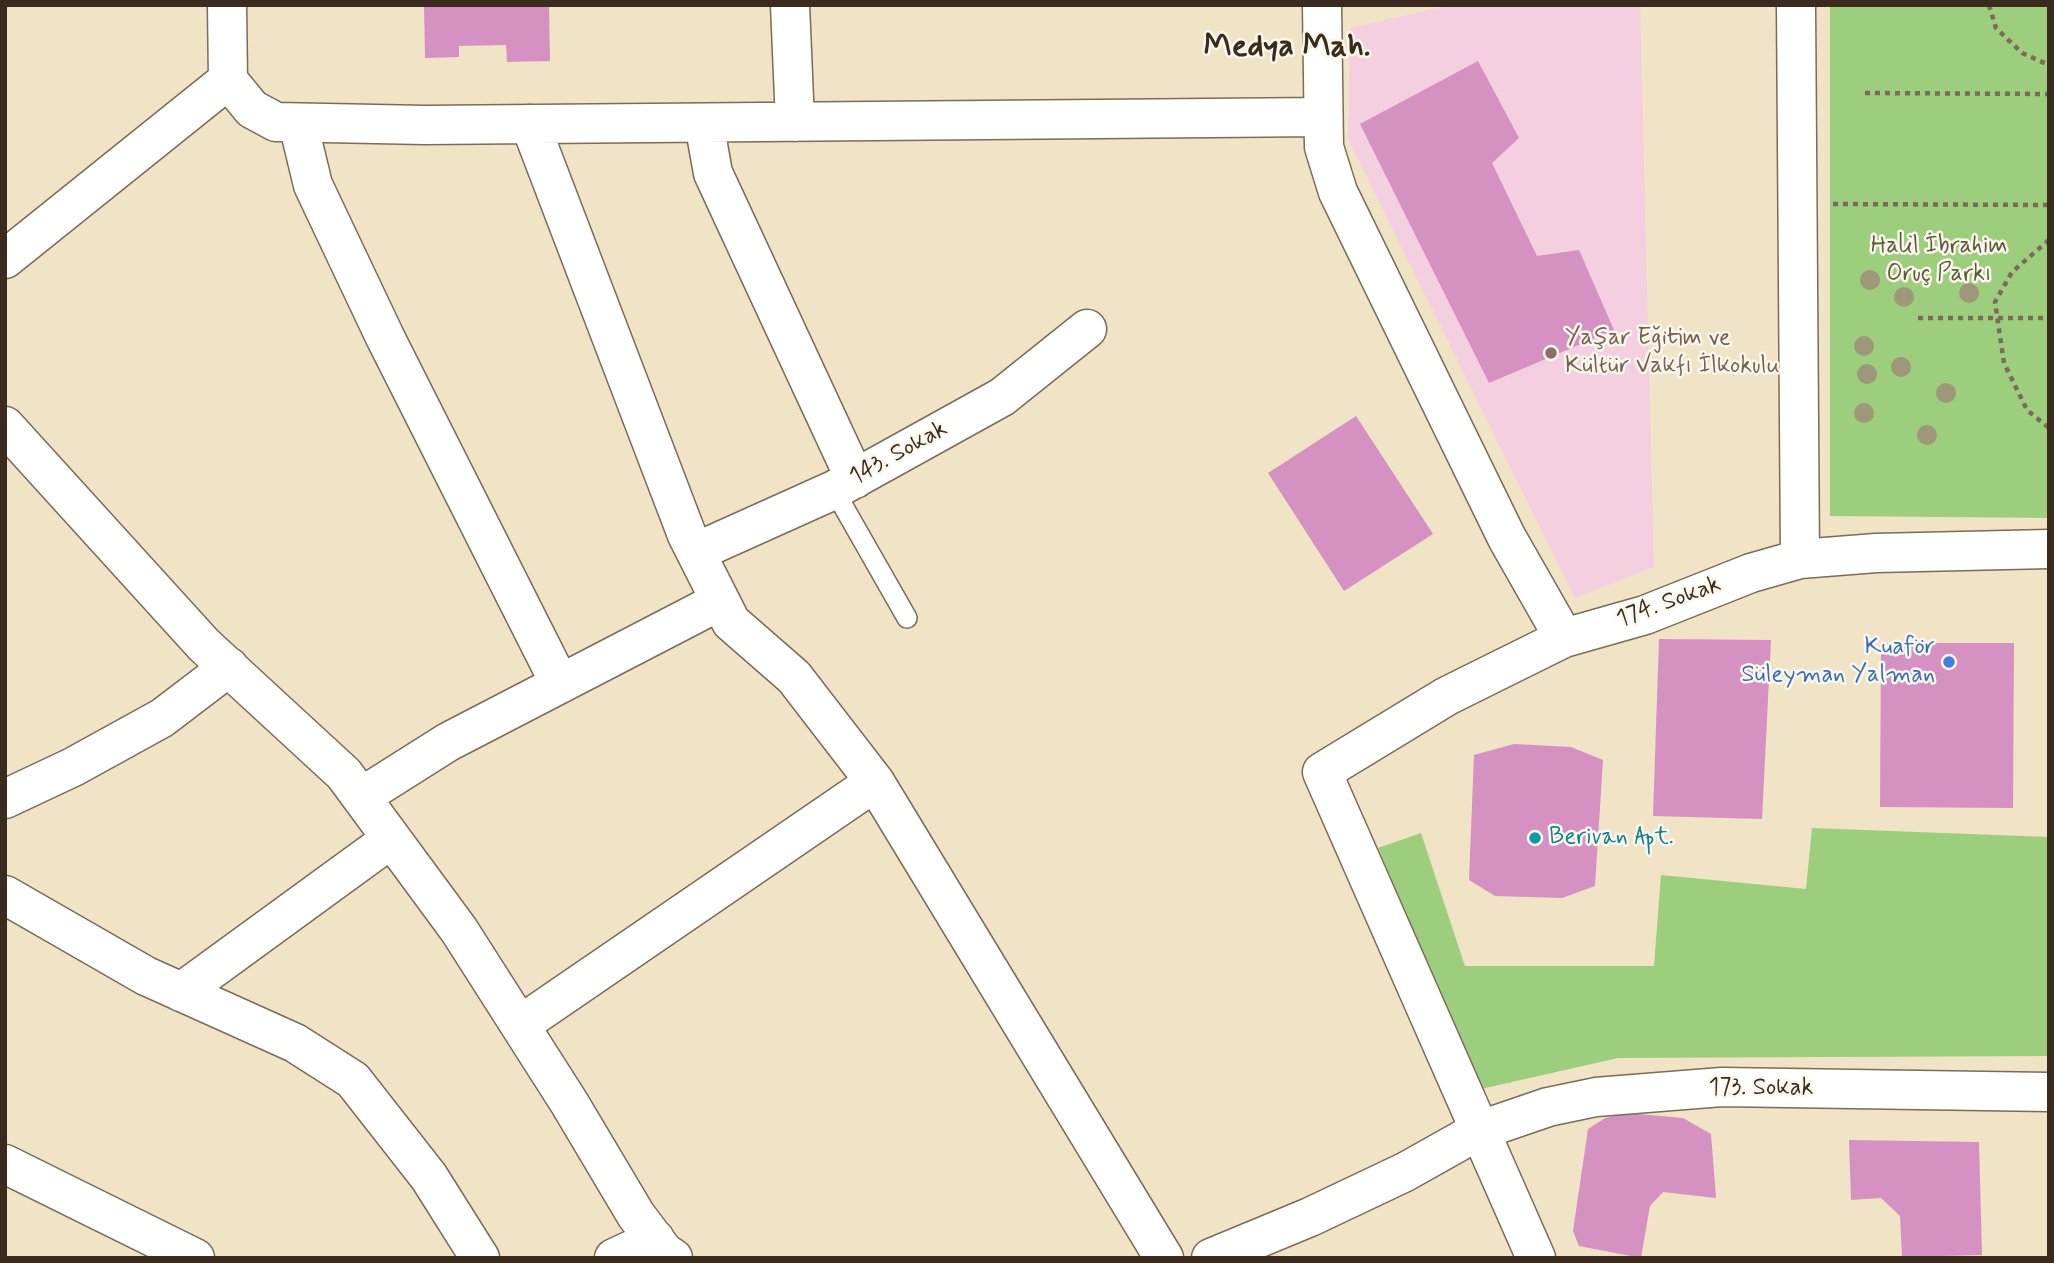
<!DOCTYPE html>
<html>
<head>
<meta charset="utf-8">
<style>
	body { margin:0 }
	#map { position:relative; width:2054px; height:1263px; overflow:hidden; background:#f1e3c6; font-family:Mynerve,sans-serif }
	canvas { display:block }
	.frame { position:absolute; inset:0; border:7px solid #3b2a1e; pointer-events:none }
</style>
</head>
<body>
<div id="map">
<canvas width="2054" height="1263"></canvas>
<div class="frame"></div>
</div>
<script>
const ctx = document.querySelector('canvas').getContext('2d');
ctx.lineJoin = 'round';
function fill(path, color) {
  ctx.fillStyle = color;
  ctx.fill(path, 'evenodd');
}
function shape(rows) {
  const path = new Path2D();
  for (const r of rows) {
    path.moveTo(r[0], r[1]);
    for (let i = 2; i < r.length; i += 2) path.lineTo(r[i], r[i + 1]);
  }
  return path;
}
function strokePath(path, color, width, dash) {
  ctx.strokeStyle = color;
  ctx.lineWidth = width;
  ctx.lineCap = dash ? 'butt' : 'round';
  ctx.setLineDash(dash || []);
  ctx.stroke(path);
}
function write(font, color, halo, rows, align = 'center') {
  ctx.font = font + ' Mynerve,sans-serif';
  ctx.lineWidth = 5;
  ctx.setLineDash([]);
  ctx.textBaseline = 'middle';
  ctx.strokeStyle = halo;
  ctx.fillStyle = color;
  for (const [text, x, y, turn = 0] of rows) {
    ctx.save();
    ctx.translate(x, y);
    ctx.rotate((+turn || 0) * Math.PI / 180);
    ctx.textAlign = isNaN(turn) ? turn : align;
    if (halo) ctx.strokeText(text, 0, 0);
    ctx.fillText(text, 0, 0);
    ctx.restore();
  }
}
fill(shape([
	[1452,5,1640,5,1654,567,1575,598,1348,139,1350,28]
]), '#f3cfe0');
fill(shape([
	[1830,5,2049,5,2049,518,1830,516],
	[1812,828,2049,837,2049,1056,1618,1058,1481,1089,1378,848,1421,833,1465,966,1654,966,1661,875,1806,889]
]), '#9dce7d');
fill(shape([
	[424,5,549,5,550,61,507,62,506,45,459,46,459,57,425,58],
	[1478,61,1519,138,1492,163,1537,256,1579,250,1614,330,1489,383,1360,124],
	[1356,416,1433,534,1344,591,1268,473],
	[1659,639,1771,640,1762,819,1653,816],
	[1881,643,2014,643,2013,808,1880,807],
	[1514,744,1571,747,1603,760,1595,886,1562,898,1495,896,1469,880,1474,755],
	[1627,1113,1683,1118,1711,1134,1716,1198,1663,1192,1650,1206,1641,1258,1579,1246,1573,1231,1588,1129,1605,1118],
	[1849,1140,1979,1142,1982,1255,1902,1257,1900,1216,1881,1198,1851,1200]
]), '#d591c2');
const lane = shape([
	[834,490,907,618]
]);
const street = shape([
	[227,5,228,80,252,109,276,122,425,125,1322,117],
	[790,5,795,122],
	[1322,5,1324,147,1338,192,1507,538,1564,638],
	[1796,5,1800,559],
	[298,123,313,185,385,337,560,684],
	[704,123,713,173,855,479],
	[530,124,687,535,731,622,794,677,875,782,1164,1258],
	[5,259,228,80],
	[5,426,204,645,344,774,459,930,570,1104,636,1215,664,1252,673,1258],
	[696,552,834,490,1002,397,1087,329],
	[361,797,448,742,720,601],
	[5,799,73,767,162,718,229,667],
	[5,895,146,976,295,1043,353,1080,429,1177,480,1258],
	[181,992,391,839],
	[520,1025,875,782],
	[5,1164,195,1258],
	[614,1258,655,1239],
	[1211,1258,1310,1217,1405,1172,1478,1131,1548,1107,1596,1097,1722,1087,2049,1092],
	[1536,1258,1322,772,1447,696,1564,638,1645,615,1751,573,1800,559,1876,553,2049,549]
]);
strokePath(lane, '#7b6b59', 22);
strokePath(street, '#7b6b59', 41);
strokePath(shape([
	[1989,5,1996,28,2022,53,2049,65],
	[1865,93,2049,94],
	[1833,204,2049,205],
	[2049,240,2012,272,1995,302,2004,363,2027,410,2049,428],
	[1918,318,2049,318]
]), '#7b6b59', 4.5, [5, 5]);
strokePath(lane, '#fff', 19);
strokePath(street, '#fff', 38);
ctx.fillStyle = '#9d9879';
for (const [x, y] of [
	[1870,280],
	[1969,293],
	[1904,297],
	[1864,346],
	[1901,367],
	[1867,374],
	[1946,393],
	[1864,413],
	[1927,435]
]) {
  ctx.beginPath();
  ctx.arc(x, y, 10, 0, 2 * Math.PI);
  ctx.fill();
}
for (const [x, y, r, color] of [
	[1551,353,7,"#8d6e63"],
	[1949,662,7,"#3f7fe0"],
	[1535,838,7,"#0f9aa8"]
]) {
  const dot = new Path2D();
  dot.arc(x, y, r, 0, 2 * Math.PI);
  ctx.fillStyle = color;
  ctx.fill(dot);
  strokePath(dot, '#fbf7ec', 2.5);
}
write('24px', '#585b3a', '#fbf7ec', [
	["Halil İbrahim",1939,247],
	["Oruç Parkı",1939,275]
]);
write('24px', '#785e54', '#fbf7ec', [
	["Yaşar Eğitim ve",1565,339],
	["Kültür Vakfı İlkokulu",1565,367]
], 'left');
write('24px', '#3b2a1e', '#fbf7ec', [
	["143. Sokak",899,454,-29],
	["174. Sokak",1669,603,-20],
	["173. Sokak",1761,1089]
]);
write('24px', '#366cbe', '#fbf7ec', [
	["Kuaför",1935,648],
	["Süleyman Yalman",1935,676]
], 'right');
write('24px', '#0d838f', '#fbf7ec', [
	["Berivan Apt.",1549,838]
], 'left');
write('bold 32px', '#3b2a1e', '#fbf7ec', [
	["Medya Mah.",1287,48]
]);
</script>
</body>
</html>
